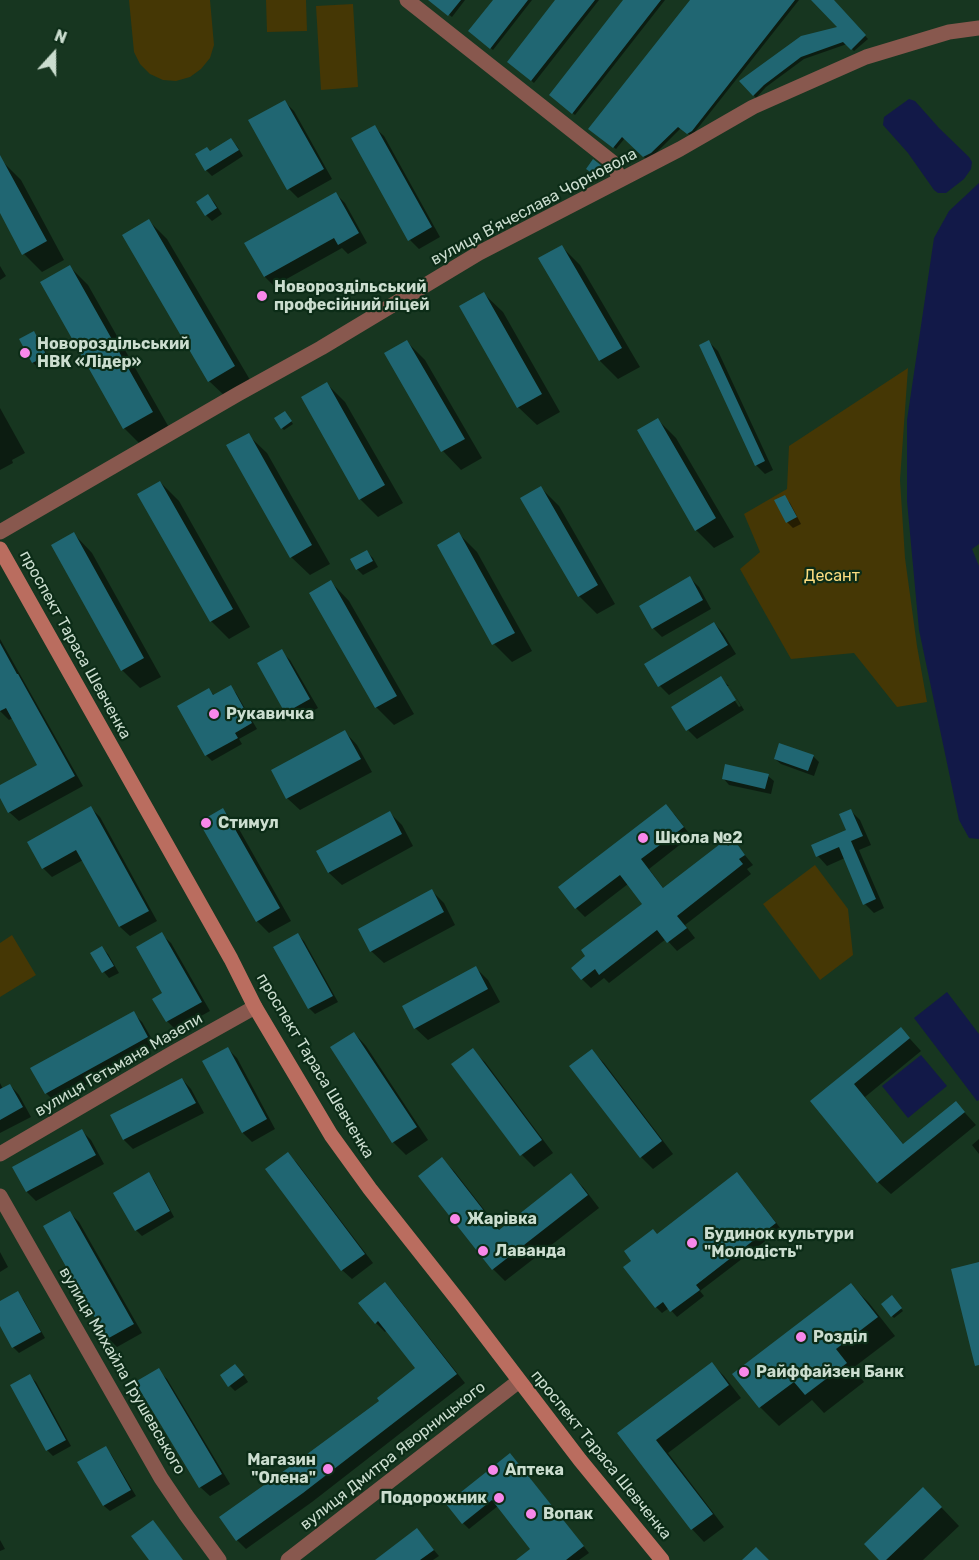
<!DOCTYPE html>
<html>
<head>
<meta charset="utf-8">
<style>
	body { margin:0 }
	#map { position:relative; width:979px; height:1560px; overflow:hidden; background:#173620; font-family:Rubik,sans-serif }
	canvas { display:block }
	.north { position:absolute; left:24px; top:24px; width:60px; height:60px; -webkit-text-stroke:4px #0c2c17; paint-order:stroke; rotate:21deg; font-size:16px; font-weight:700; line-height:24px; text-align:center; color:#cbddcf }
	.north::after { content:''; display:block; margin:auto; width:21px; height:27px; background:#cbddcf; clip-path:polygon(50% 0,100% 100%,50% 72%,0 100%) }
</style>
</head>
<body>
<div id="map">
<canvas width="979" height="1560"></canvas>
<div class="north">N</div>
</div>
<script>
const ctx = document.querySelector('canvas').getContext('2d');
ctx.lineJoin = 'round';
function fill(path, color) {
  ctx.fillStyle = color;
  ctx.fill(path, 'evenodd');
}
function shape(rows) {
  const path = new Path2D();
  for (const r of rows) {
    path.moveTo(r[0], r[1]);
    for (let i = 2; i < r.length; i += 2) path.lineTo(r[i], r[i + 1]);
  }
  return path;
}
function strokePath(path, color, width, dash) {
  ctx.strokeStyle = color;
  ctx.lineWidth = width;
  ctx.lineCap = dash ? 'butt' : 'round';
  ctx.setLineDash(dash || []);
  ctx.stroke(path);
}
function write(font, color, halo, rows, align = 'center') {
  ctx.font = font + ' Rubik,sans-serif';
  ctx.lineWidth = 4.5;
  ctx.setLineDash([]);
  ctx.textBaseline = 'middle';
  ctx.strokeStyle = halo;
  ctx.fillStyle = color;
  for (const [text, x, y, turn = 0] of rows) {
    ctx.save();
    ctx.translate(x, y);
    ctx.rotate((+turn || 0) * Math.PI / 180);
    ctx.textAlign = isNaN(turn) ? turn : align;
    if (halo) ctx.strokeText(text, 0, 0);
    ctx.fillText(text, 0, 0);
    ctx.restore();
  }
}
fill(shape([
	[129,0,210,0,214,45,210,58,201,69,190,77,176,81,163,80,150,74,140,64,134,52],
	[266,0,306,0,307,31,267,32],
	[353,4,358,87,321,90,316,6],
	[908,368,900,480,905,558,917,646,927,702,897,707,854,653,791,659,740,569,760,552,744,514,787,489,789,446],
	[815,865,848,909,853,955,820,980,763,904],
	[12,935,36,975,0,997,0,943]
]), '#453705');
fill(shape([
	[909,99,915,101,939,128,969,157,972,162,971,169,964,179,946,193,938,193,934,190,908,153,883,125,884,117],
	[979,183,979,544,972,549,979,566,979,839,969,838,959,820,919,630,907,501,907,420,934,238,949,211],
	[947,992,979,1034,979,1100,977,1101,914,1018],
	[921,1055,947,1086,908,1118,882,1086]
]), '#121948');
fill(shape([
	[430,0,465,0,452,17],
	[495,0,532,0,493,50,472,34],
	[557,0,599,0,534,83,511,64],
	[625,0,665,0,575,115,553,97],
	[692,0,799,0,694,133,690,135,681,128,654,155,646,159,625,138,616,149,593,131],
	[820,0,832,0,868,39,854,51,847,44,804,59,766,87,756,98,741,81,839,28],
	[285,102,294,111,332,179,298,198,289,189],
	[374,127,384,136,440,237,419,249,410,240],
	[231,140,237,146,243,156,212,176,206,170,211,153],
	[3,162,21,180,64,260,42,272,24,254,0,210,0,163],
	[595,163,603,170,598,177,590,171],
	[336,194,345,203,367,243,348,254,342,248,274,286,265,277,246,243],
	[208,196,214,202,222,214,212,221,206,215],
	[149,221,167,239,253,385,228,399,209,381],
	[561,246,580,265,640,367,618,379,600,361,540,259],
	[0,266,6,276,0,280],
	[70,267,88,285,171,431,143,447,124,428],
	[484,294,503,312,560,412,537,425,518,407],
	[33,333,39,339,51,362,39,368,33,363,21,340],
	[407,342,425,360,482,458,461,470,443,451,386,354],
	[709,342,718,351,773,470,765,474,756,465],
	[327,384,345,402,403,503,378,517,360,499],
	[0,408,25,453,12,460,13,463,0,470],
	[287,415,293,424,284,430,282,428],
	[658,420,676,438,734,537,714,548,696,530],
	[248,435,267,453,330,564,310,575,291,557],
	[160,482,179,501,250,627,229,639,211,621],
	[541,488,559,506,615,604,597,614,579,596],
	[784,497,790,503,801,524,793,528,787,522],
	[74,534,92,553,161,677,140,688,122,670],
	[459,534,477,552,532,651,512,662,494,644],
	[367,552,373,558,378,567,363,575,357,569],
	[690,578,699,587,711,609,662,637,653,628],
	[331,582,349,601,414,714,394,725,376,707],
	[714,623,723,633,736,654,669,695,660,686,646,665],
	[0,639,83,786,19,821,9,812,0,795,0,787,39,765,13,718,9,720,0,711],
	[281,651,290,660,318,708,295,721,286,712],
	[720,678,729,686,725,686,739,707,741,706,729,686,744,710,697,739,688,730,673,707],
	[230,687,236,693,257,729,239,739,242,744,212,761,206,755,209,690,215,696],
	[345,732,357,745,372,772,300,810,287,798],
	[813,756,819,762,814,776,781,764,775,759],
	[768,776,774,781,771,794,729,785,724,779],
	[665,806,675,815,691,836,649,869,664,889,735,843,753,865,747,869,751,874,685,925,695,938,677,951,666,939,609,983,604,978,591,988,582,979,644,904,628,884,585,917,576,908,560,887],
	[91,808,100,817,157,921,130,936,120,927,83,860,52,877,43,868],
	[223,810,235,822,291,921,269,933,257,921],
	[851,811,860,820,871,845,859,850,884,908,874,913,865,904,845,858,827,866,818,856,813,846,848,831],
	[390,813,402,825,413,846,342,885,329,873,318,851],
	[432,891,444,903,455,925,384,963,371,951],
	[161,934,171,943,210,1011,176,1030,167,1021],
	[298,935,304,941,338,1002,315,1014,309,1008,276,947],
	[102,948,108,954,119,973,109,978,104,972,92,954],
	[476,968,488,980,500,1002,428,1040,415,1028],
	[133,1013,142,1022,156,1046,55,1102,46,1093],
	[901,1029,921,1051,865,1097,904,1145,956,1103,976,1125,891,1194,878,1182,812,1101],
	[354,1033,366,1046,428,1140,406,1155,393,1142,332,1048],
	[228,1049,237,1058,275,1129,252,1142,243,1133,204,1062],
	[472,1050,485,1062,553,1153,534,1167,522,1155,453,1065],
	[592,1051,604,1063,673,1154,653,1169,641,1157],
	[182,1079,191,1089,204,1113,133,1149,124,1140,112,1115],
	[0,1083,3,1089,10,1085,19,1095,31,1117,0,1133],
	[82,1131,91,1140,104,1164,36,1201,27,1192],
	[979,1139,979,1154,972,1145],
	[288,1154,297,1163,373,1263,352,1279,342,1270],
	[442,1159,454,1171,500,1230,571,1175,583,1187,599,1208,505,1281,493,1269],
	[149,1174,154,1180,174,1217,142,1236,136,1230],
	[743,1180,781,1229,700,1291,704,1296,677,1317,669,1308,662,1313,656,1307,657,1236],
	[70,1213,79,1222,142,1333,117,1347,108,1338],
	[0,1252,8,1267,0,1272],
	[385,1284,394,1293,465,1383,312,1502,246,1549,237,1540,381,1401,417,1369,387,1330,385,1332,376,1323],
	[851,1285,869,1303,895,1336,853,1368,864,1382,824,1413,812,1400,779,1426,760,1407,735,1374],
	[17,1293,23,1299,45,1338,19,1353,13,1347,0,1323,0,1303],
	[894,1300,903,1311,894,1318,892,1316],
	[712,1364,724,1376,741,1398,668,1453,724,1527,704,1542,692,1529,619,1433],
	[158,1370,167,1379,230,1484,210,1496,200,1487],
	[241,1371,248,1382,235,1391,230,1386],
	[30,1376,36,1382,71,1446,53,1456,47,1450],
	[105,1448,111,1454,136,1496,110,1511,104,1506,79,1463],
	[516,1461,589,1553,579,1560,518,1560,532,1549,498,1506,469,1529,463,1523],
	[941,1507,959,1526,923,1560,881,1560],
	[417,1530,439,1556,433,1560,377,1560],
	[0,1540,5,1549,0,1551]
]), '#0007');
fill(shape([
	[428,0,461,0,448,16],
	[493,0,528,0,490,49,468,31],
	[555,0,595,0,531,81,507,62],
	[623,0,661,0,572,114,549,95],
	[690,0,795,0,692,131,687,134,678,127,651,153,643,157,622,137,613,148,588,129],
	[811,0,834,0,866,35,851,50,843,42,801,57,764,85,753,96,739,81,801,36,837,27],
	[285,100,324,169,287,190,248,120],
	[375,125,432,227,408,241,351,138],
	[231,138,239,150,205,171,195,154,207,147,210,151],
	[0,155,47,241,22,255,0,213],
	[593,159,602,166,595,175,586,169],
	[336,192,359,233,338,245,334,238,264,277,244,243],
	[208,194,217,208,205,216,196,202],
	[149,219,235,366,208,382,122,235],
	[562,245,622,348,599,361,538,258],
	[70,265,153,412,123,429,40,282],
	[484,292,542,394,517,408,459,306],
	[34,331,47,356,32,363,19,339],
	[407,340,465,439,441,452,384,353],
	[709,340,765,461,755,466,699,345],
	[327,382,385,485,359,500,301,397],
	[285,411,292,421,281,429,274,418],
	[658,418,716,518,695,531,637,430],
	[249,433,312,545,290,558,226,445],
	[160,481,233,609,210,622,137,494],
	[541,486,598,585,578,597,520,498],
	[785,495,797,517,786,523,774,500],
	[74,532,144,658,121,671,51,545],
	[459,532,515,633,492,645,437,545],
	[367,550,373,561,356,570,350,559],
	[690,576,703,600,652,629,639,606],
	[331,580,397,696,375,708,309,593],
	[714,622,728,645,658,687,644,664],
	[0,643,17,674,18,674,75,776,8,813,0,798,0,785,37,765,6,708,0,711],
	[282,649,310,699,285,713,257,663],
	[721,676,736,700,686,731,671,707],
	[231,685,252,723,235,733,238,738,205,756,177,706,209,688,213,695],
	[345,730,361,759,286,799,271,770],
	[779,743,814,755,808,771,774,759],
	[725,764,769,774,765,789,722,779],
	[666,804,684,827,641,859,663,888,724,841,728,846,735,841,745,855,739,859,743,864,677,916,687,928,667,943,657,930,599,975,595,969,581,980,571,968,585,956,581,950,642,904,620,875,575,909,558,887],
	[91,806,149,911,119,927,76,850,42,869,27,842],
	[223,808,280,908,256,922,199,822],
	[851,809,863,836,851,841,876,899,863,905,839,847,816,857,811,845,846,830,839,814],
	[390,811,402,834,328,873,316,851],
	[432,889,444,912,370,952,358,929],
	[162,932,202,1002,166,1022,152,999,162,993,136,947],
	[298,933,333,996,308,1009,273,947],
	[102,946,114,966,102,973,90,953],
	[476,966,488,989,414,1029,402,1006],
	[134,1011,148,1037,45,1094,30,1068],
	[901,1027,910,1038,854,1084,903,1144,956,1101,965,1112,877,1183,810,1101],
	[354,1032,417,1127,392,1143,330,1047],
	[228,1047,267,1119,242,1133,202,1061],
	[473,1048,542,1140,520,1156,451,1064],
	[592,1049,662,1141,640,1158,569,1066],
	[182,1078,196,1103,123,1140,110,1115],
	[10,1084,23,1107,0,1120,0,1089],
	[82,1129,96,1155,26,1192,12,1167],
	[288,1152,365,1254,341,1271,265,1169],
	[442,1157,499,1230,571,1173,588,1195,492,1270,418,1176],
	[149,1172,170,1211,135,1231,113,1193],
	[737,1172,776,1223,696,1285,700,1290,670,1312,663,1302,655,1308,623,1267,631,1261,624,1251,653,1229,657,1234],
	[70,1211,134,1324,107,1339,43,1226],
	[979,1262,979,1365,975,1366,951,1269],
	[385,1282,457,1374,303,1493,236,1541,219,1517,295,1463,379,1401,377,1398,415,1368,378,1321,375,1324,358,1303],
	[851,1283,878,1317,836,1349,847,1363,805,1395,794,1382,759,1408,732,1374],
	[18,1291,41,1332,12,1348,0,1326,0,1301],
	[892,1295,902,1308,891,1317,881,1304],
	[712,1362,729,1385,656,1440,713,1514,691,1530,617,1433],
	[235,1364,244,1375,228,1387,220,1375],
	[159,1368,222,1474,199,1488,135,1382],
	[30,1374,66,1440,46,1451,10,1385],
	[106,1446,131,1490,103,1506,77,1462],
	[510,1453,584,1546,566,1560,516,1560,530,1549,492,1500,462,1524,446,1504],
	[923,1487,942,1507,886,1560,879,1560,864,1544],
	[153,1520,183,1560,149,1560,131,1536],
	[417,1528,434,1550,420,1560,375,1560],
	[756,1547,769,1560,742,1560]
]), '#206672');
strokePath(shape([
	[407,0,612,162,620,179],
	[0,532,238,394,321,348,479,253,680,149,753,107,866,57,949,32,979,28],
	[0,1154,171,1054,255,1007],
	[0,1196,161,1478,186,1515,219,1560],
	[288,1560,519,1381]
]), '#88584e', 15);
strokePath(shape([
	[0,549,231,959,255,1007,331,1135,370,1189,461,1304,580,1460,662,1560]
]), '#ba6d5f', 15);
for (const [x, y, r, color] of [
	[262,296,6,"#f888ea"],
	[25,353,6,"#f888ea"],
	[214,714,6,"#f888ea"],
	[206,823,6,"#f888ea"],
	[643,838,6,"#f888ea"],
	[455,1219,6,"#f888ea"],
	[692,1243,6,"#f888ea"],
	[483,1251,6,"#f888ea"],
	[801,1337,6,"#f888ea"],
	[744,1372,6,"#f888ea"],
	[328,1469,6,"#f888ea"],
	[493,1470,6,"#f888ea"],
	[499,1498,6,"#f888ea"],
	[531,1514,6,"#f888ea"]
]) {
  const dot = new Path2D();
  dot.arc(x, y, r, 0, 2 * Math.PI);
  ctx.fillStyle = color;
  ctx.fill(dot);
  strokePath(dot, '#0c2c17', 2);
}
write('16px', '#cbddcf', '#0c2c17', [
	["вулиця Вʼячеслава Чорновола",534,207,-28],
	["проспект Тараса Шевченка",75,645,61],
	["вулиця Гетьмана Мазепи",119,1065,-30],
	["проспект Тараса Шевченка",315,1066,59],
	["вулиця Михайла Грушевського",122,1371,60],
	["проспект Тараса Шевченка",601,1455,51],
	["вулиця Дмитра Яворницького",393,1456,-38]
]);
write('bold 16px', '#cbddcf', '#0c2c17', [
	["Новороздільський",274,287],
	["професійний ліцей",274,305],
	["Новороздільський",37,344],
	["НВК «Лідер»",37,362],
	["Рукавичка",226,714],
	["Стимул",218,823],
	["Школа №2",655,838],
	["Жарівка",467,1219],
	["Будинок культури",704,1234],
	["\"Молодість\"",704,1252],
	["Лаванда",495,1251],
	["Розділ",813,1337],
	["Райффайзен Банк",756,1372],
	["Магазин",316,1460,"right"],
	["\"Олена\"",316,1478,"right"],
	["Аптека",505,1470],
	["Подорожник",487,1498,"right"],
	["Вопак",543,1514]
], 'left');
write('16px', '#fcdd80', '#0c2c17', [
	["Десант",832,576]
]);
</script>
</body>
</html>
